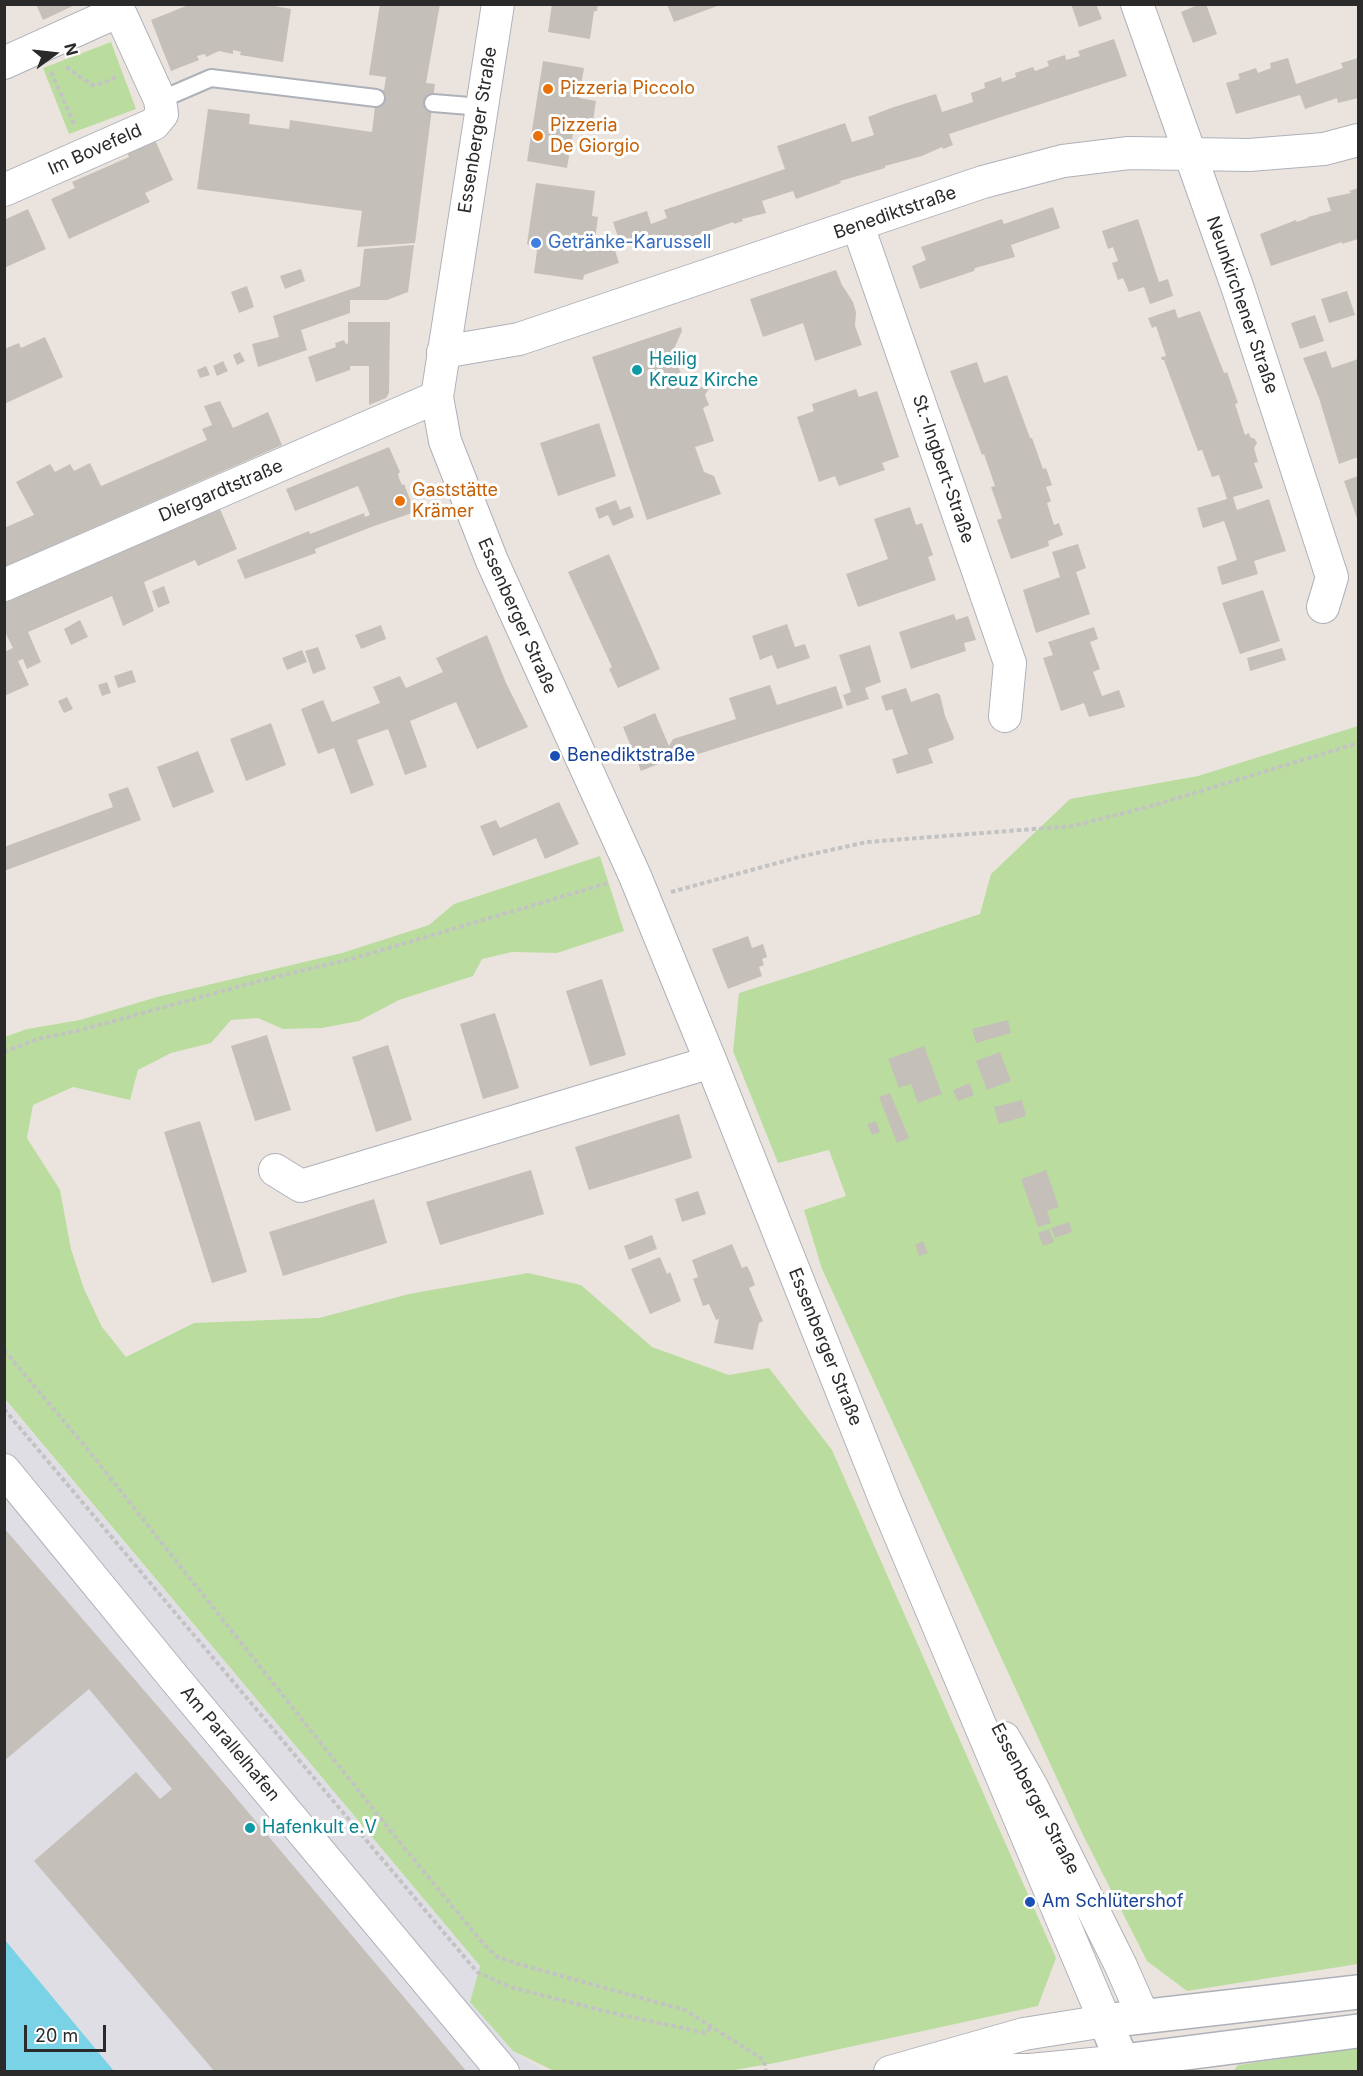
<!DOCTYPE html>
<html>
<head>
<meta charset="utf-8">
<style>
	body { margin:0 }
	#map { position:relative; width:1363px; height:2076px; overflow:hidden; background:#ebe4de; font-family:Inter,sans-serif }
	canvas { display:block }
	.frame { position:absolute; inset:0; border:6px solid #2a2a2a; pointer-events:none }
	.north { position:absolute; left:24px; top:24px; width:60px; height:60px; -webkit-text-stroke:4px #fff; paint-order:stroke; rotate:75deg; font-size:16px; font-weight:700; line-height:24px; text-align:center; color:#2a2a2a }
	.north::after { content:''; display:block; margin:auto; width:21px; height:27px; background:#2a2a2a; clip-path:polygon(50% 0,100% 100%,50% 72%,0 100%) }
	.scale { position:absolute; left:24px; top:2025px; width:82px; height:27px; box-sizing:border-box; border:3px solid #2a2a2a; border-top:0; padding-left:8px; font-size:18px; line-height:21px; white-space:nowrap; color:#2a2a2a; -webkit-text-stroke:4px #fff; paint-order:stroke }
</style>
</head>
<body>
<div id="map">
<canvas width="1363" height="2076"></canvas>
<div class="frame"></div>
<div class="north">N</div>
<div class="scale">20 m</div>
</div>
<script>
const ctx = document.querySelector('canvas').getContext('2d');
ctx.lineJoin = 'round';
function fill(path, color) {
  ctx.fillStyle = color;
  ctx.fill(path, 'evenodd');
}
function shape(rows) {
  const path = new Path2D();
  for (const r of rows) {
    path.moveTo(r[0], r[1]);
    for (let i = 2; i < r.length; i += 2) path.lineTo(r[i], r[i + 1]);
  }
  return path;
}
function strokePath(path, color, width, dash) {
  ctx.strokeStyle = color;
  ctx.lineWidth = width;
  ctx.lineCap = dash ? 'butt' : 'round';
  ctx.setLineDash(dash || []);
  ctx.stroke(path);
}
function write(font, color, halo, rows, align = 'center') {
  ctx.font = font + ' Inter,sans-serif';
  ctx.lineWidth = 6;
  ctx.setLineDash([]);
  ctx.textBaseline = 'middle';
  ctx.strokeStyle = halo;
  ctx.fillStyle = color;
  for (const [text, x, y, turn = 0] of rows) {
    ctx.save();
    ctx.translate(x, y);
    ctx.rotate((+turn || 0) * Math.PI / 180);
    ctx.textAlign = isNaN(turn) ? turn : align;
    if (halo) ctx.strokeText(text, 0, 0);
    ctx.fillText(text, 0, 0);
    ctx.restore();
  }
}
fill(shape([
	[4,1399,480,1966,470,2002,513,2051,544,2071,114,2071,5,1940]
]), '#dfdee4');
fill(shape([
	[111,42,136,109,69,134,43,68],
	[1358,726,1358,1964,1187,1991,1147,1961,1083,1835,822,1269,804,1210,846,1196,829,1150,778,1163,733,1051,739,993,818,968,980,914,991,874,1070,799,1198,776],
	[600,856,624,931,557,953,512,952,482,959,473,976,399,1000,359,1021,322,1028,283,1029,258,1018,231,1020,211,1043,171,1053,138,1070,130,1100,73,1087,33,1105,27,1138,60,1190,71,1249,84,1289,102,1327,126,1357,194,1323,319,1318,409,1294,528,1273,581,1285,652,1347,729,1375,769,1368,832,1450,1056,1958,1038,2006,780,2062,729,2071,554,2071,513,2051,470,2002,480,1966,5,1399,5,1037,27,1029,80,1020,157,997,342,953,429,925,454,904],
	[1358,2048,1358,2071,1233,2071,1238,2065]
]), '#badd9f');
fill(shape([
	[4,1940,5,1940,114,2071,5,2071]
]), '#79d2e5');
fill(shape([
	[36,4,77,4,43,20],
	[191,4,264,4,291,9,283,62,240,55,241,52,233,50,233,54,219,51,206,57,205,54,197,56,199,60,171,71,151,20],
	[380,4,440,4,426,83,435,84,415,243,357,247,362,211,197,189,208,109,250,114,249,124,289,129,290,120,372,132,377,89,384,90,386,77,369,75],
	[552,4,598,4,597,11,594,11,590,39,548,32],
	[667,4,720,4,720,5,674,22],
	[1071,4,1096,4,1102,19,1079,27],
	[1200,4,1206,4,1217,34,1193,43,1181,12],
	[1114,39,1127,76,949,134,953,145,943,149,942,147,922,156,885,166,885,168,840,181,841,183,796,199,793,191,762,201,766,213,742,219,743,221,734,224,733,222,675,243,674,240,658,245,655,234,621,246,613,222,647,211,651,224,667,218,664,210,785,169,777,146,845,123,852,142,874,135,868,117,891,108,936,94,942,112,973,102,971,93,985,88,984,83,1001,77,1002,82,1016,77,1015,73,1033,67,1035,71,1049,66,1047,61,1065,55,1066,60,1080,56,1078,51],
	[1288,58,1296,84,1343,68,1341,63,1358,58,1358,98,1338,103,1337,98,1305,109,1300,95,1236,114,1226,83,1240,79,1238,74,1256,68,1258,73,1271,68,1270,63],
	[543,61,584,68,579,98,596,101,593,121,576,117,567,168,527,161],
	[155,140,173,180,145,193,150,202,69,239,51,199,75,188,72,182,129,157,127,153],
	[536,183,595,191,592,216,598,217,594,247,602,248,613,244,619,263,584,275,583,280,534,273,537,251,527,244],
	[1358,188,1358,239,1342,244,1342,242,1271,266,1260,234,1296,220,1297,222,1308,218,1308,217,1331,211,1327,198,1351,193,1349,191],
	[1053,207,1060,228,1011,245,1015,257,975,268,974,271,920,289,912,266,926,260,921,247,1002,219,1004,224],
	[28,209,46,249,4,268,4,220],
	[1138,219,1159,282,1168,279,1173,296,1150,304,1144,287,1129,292,1123,278,1118,280,1112,263,1118,261,1113,247,1108,249,1102,231],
	[414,245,408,292,387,300,350,300,350,313,301,330,307,350,258,367,252,344,279,337,273,316,360,286,364,249],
	[301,269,305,281,285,289,280,276],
	[836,270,842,285,853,302,856,312,855,326,862,345,815,361,803,323,763,337,750,299],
	[247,286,254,307,239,313,231,292],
	[1347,291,1355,315,1329,323,1321,299],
	[1175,309,1178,318,1200,311,1224,373,1227,372,1238,403,1235,404,1245,435,1249,433,1250,437,1255,439,1257,443,1254,448,1258,462,1254,463,1263,488,1233,497,1237,510,1269,499,1286,551,1254,561,1258,574,1222,585,1217,567,1237,560,1231,541,1224,521,1203,528,1197,508,1227,499,1219,475,1212,477,1202,450,1198,451,1164,360,1162,360,1161,357,1166,356,1156,326,1152,328,1148,318],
	[1315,315,1324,341,1300,349,1291,323],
	[348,322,390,322,389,393,386,398,369,405,369,366,350,366,350,370,316,382,308,357,336,347,335,343,344,340,346,344,348,343],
	[681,327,682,331,673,351,685,386,693,382,706,389,710,383,712,384,705,395,709,405,703,408,714,441,695,447,704,472,714,476,721,494,647,520,592,357],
	[45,337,63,377,4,404,4,349,19,343,21,348],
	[1326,351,1332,368,1358,359,1358,457,1339,464,1319,398,1303,358],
	[240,352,245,361,237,365,233,355],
	[223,361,228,371,217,376,213,366],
	[977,362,984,383,1007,375,1030,438,1032,438,1043,469,1046,468,1052,485,1046,487,1051,501,1047,503,1054,525,1059,523,1063,535,1048,541,1049,546,1011,559,997,520,1002,518,991,487,995,486,984,454,982,455,950,371],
	[206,366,210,375,200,378,197,370],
	[856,389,859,397,877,391,899,457,882,463,885,470,839,486,835,476,819,482,797,417,814,411,812,404],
	[220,401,233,428,268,412,282,445,4,567,4,528,34,515,16,482,50,464,55,472,70,464,74,471,90,463,101,486,207,440,202,429,212,425,204,406],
	[599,423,616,476,558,496,540,443],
	[389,447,400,472,398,474,399,478,402,485,404,484,415,512,374,526,315,549,316,553,245,579,237,560,309,531,310,534,364,513,365,517,370,515,358,486,295,511,286,489],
	[1358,476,1358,521,1344,481],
	[616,500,620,510,630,506,634,517,613,526,608,515,599,519,595,508],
	[910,507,916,525,922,523,933,555,928,557,936,580,858,607,846,574,888,559,874,519],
	[220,509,237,549,198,566,195,560,144,582,154,611,123,626,112,596,28,632,41,662,27,669,23,659,18,661,29,685,4,696,4,652,13,648,4,630,4,603],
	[1078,544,1086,568,1076,572,1090,614,1036,633,1023,590,1060,577,1052,552],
	[609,554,660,669,618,688,609,669,612,667,568,572],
	[164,586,170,603,158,608,152,591],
	[1263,590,1280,641,1240,654,1222,603],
	[954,614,956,620,968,616,976,640,964,643,966,651,911,669,899,632],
	[80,620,88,637,71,645,64,629],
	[787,624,795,647,805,644,810,658,777,669,772,655,760,660,752,636],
	[381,625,386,639,361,649,355,635],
	[1094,627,1098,639,1090,642,1100,669,1093,672,1102,696,1119,690,1125,707,1089,717,1084,703,1061,711,1043,658,1053,655,1048,642],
	[487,635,506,683,528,727,477,749,456,702,410,721,427,767,405,775,388,729,357,740,374,785,351,794,334,748,318,754,301,709,323,700,332,722,380,703,373,687,400,676,406,688,443,672,436,658],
	[870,645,881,682,865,688,869,699,847,706,843,695,851,692,839,655],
	[318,647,326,669,313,674,305,651],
	[1282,648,1286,660,1250,671,1247,658],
	[302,650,307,662,287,670,282,658],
	[132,670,136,682,118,688,114,676],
	[107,682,111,693,102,696,98,685],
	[770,685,777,705,836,686,843,708,708,751,674,761,673,758,641,771,623,727,655,713,669,746,673,739,736,719,729,698],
	[906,688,911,702,937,693,940,695,945,716,954,737,953,740,928,749,933,763,897,774,892,759,908,754,892,709,886,711,881,696],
	[67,697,73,709,64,713,58,701],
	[271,723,286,765,246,781,230,739],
	[198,751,214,792,173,808,157,767],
	[128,787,141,820,4,871,4,847,113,807,108,794],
	[559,802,579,844,545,859,536,838,493,856,480,826,496,820,500,828],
	[748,936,752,948,763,944,767,957,762,959,764,965,759,967,762,976,728,989,712,949],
	[602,979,626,1055,590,1066,566,991],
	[495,1013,519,1088,483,1099,460,1024],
	[1008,1020,1011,1033,976,1043,972,1029],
	[267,1035,291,1110,255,1121,231,1046],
	[388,1045,412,1120,376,1132,352,1057],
	[924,1046,942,1094,918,1103,911,1084,899,1088,888,1059],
	[1000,1052,1011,1081,987,1090,976,1061],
	[970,1083,974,1095,958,1101,953,1090],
	[890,1093,909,1138,897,1143,879,1097],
	[1022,1100,1026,1116,999,1124,994,1107],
	[679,1114,692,1158,589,1190,575,1147],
	[200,1121,247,1272,212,1283,164,1132],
	[876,1121,880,1132,872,1135,867,1124],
	[531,1170,544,1214,440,1245,426,1202],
	[1046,1170,1059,1207,1047,1211,1051,1223,1038,1227,1021,1179],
	[698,1191,706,1214,682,1222,675,1199],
	[374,1199,387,1243,283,1276,269,1232],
	[1069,1222,1072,1232,1055,1238,1051,1228],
	[1049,1229,1054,1242,1043,1246,1038,1233],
	[652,1235,657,1249,629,1260,624,1246],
	[923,1241,928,1253,919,1256,915,1245],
	[732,1244,742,1268,747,1266,751,1274,755,1285,749,1288,763,1321,759,1323,753,1350,714,1343,719,1319,716,1320,709,1304,703,1306,693,1279,698,1277,692,1260],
	[660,1257,667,1274,670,1272,681,1301,650,1314,631,1269],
	[4,1528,205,1761,467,2072,215,2072,34,1861,136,1772,160,1799,172,1789,89,1689,4,1761]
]), '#c4bfb9');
const lane = shape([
	[160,100,211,78,376,98],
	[433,103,482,107]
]);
const street = shape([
	[498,4,437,397,445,441,492,561,635,876,711,1062,886,1502,1105,2021,1024,2034,890,2072],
	[1137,4,1238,289,1332,577,1323,607],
	[4,63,119,11],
	[4,190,154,124,162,114,160,100,116,4],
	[858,226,1010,663,1005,716],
	[443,352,519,339,983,182,1063,161,1129,153,1249,155,1324,149,1358,140],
	[4,585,437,397],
	[275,1170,301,1186,711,1062],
	[4,1470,176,1680,503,2072],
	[1004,1738,1033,1789,1121,1966,1143,2016],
	[940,2069,1030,2070,1123,2061]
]);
const secondary = shape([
	[1123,2061,1358,2031],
	[1127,2072,1105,2021,1358,1992]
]);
strokePath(lane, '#aeb1ba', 20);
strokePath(street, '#aeb1ba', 34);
strokePath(secondary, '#aeb1ba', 36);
strokePath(shape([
	[66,67,92,85,104,83,117,76],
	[51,72,75,126],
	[671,892,799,857,867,842,1073,826,1155,805,1358,743],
	[4,1052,38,1039,81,1030,259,981,355,958,608,883],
	[4,1350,88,1450,393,1834,481,1941,497,1957,518,1964,685,2010,764,2060,766,2072],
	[4,1409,477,1972,510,1987,604,2011,705,2033,711,2027]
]), '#c3c3c3', 4, [4.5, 3]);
strokePath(lane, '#fff', 16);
strokePath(street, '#fff', 32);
strokePath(secondary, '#fff', 33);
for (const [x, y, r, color] of [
	[548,89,6,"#e8710a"],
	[538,136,6,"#e8710a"],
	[536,243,6,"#3f7fe0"],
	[637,370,6,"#0f9aa8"],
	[400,501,6,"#e8710a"],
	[555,756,6,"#1a4fb4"],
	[250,1828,6,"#0f9aa8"],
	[1030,1902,6,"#1a4fb4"]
]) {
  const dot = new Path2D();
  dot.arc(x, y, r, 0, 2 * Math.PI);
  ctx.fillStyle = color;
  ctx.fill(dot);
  strokePath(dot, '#fff', 2);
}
write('18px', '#c56008', '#fff', [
	["Pizzeria Piccolo",560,89],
	["Pizzeria",550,126],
	["De Giorgio",550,147],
	["Gaststätte",412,491],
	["Krämer",412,512]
], 'left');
write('18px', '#2a2a2a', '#fff', [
	["Essenberger Straße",478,130,-81],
	["Im Bovefeld",95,150,-24],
	["Benediktstraße",895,213,-19],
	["Neunkirchener Straße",1242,305,71],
	["St.-Ingbert-Straße",943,469,71],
	["Diergardtstraße",221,491,-23],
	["Essenberger Straße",517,616,66],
	["Essenberger Straße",825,1347,68],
	["Am Parallelhafen",230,1744,50],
	["Essenberger Straße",1035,1799,62]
]);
write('18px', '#366cbe', '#fff', [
	["Getränke-Karussell",548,243]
], 'left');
write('18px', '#0d838f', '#fff', [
	["Heilig",649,360],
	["Kreuz Kirche",649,381],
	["Hafenkult e.V",262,1828]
], 'left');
write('18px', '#164399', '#fff', [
	["Benediktstraße",567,756],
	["Am Schlütershof",1042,1902]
], 'left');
</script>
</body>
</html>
